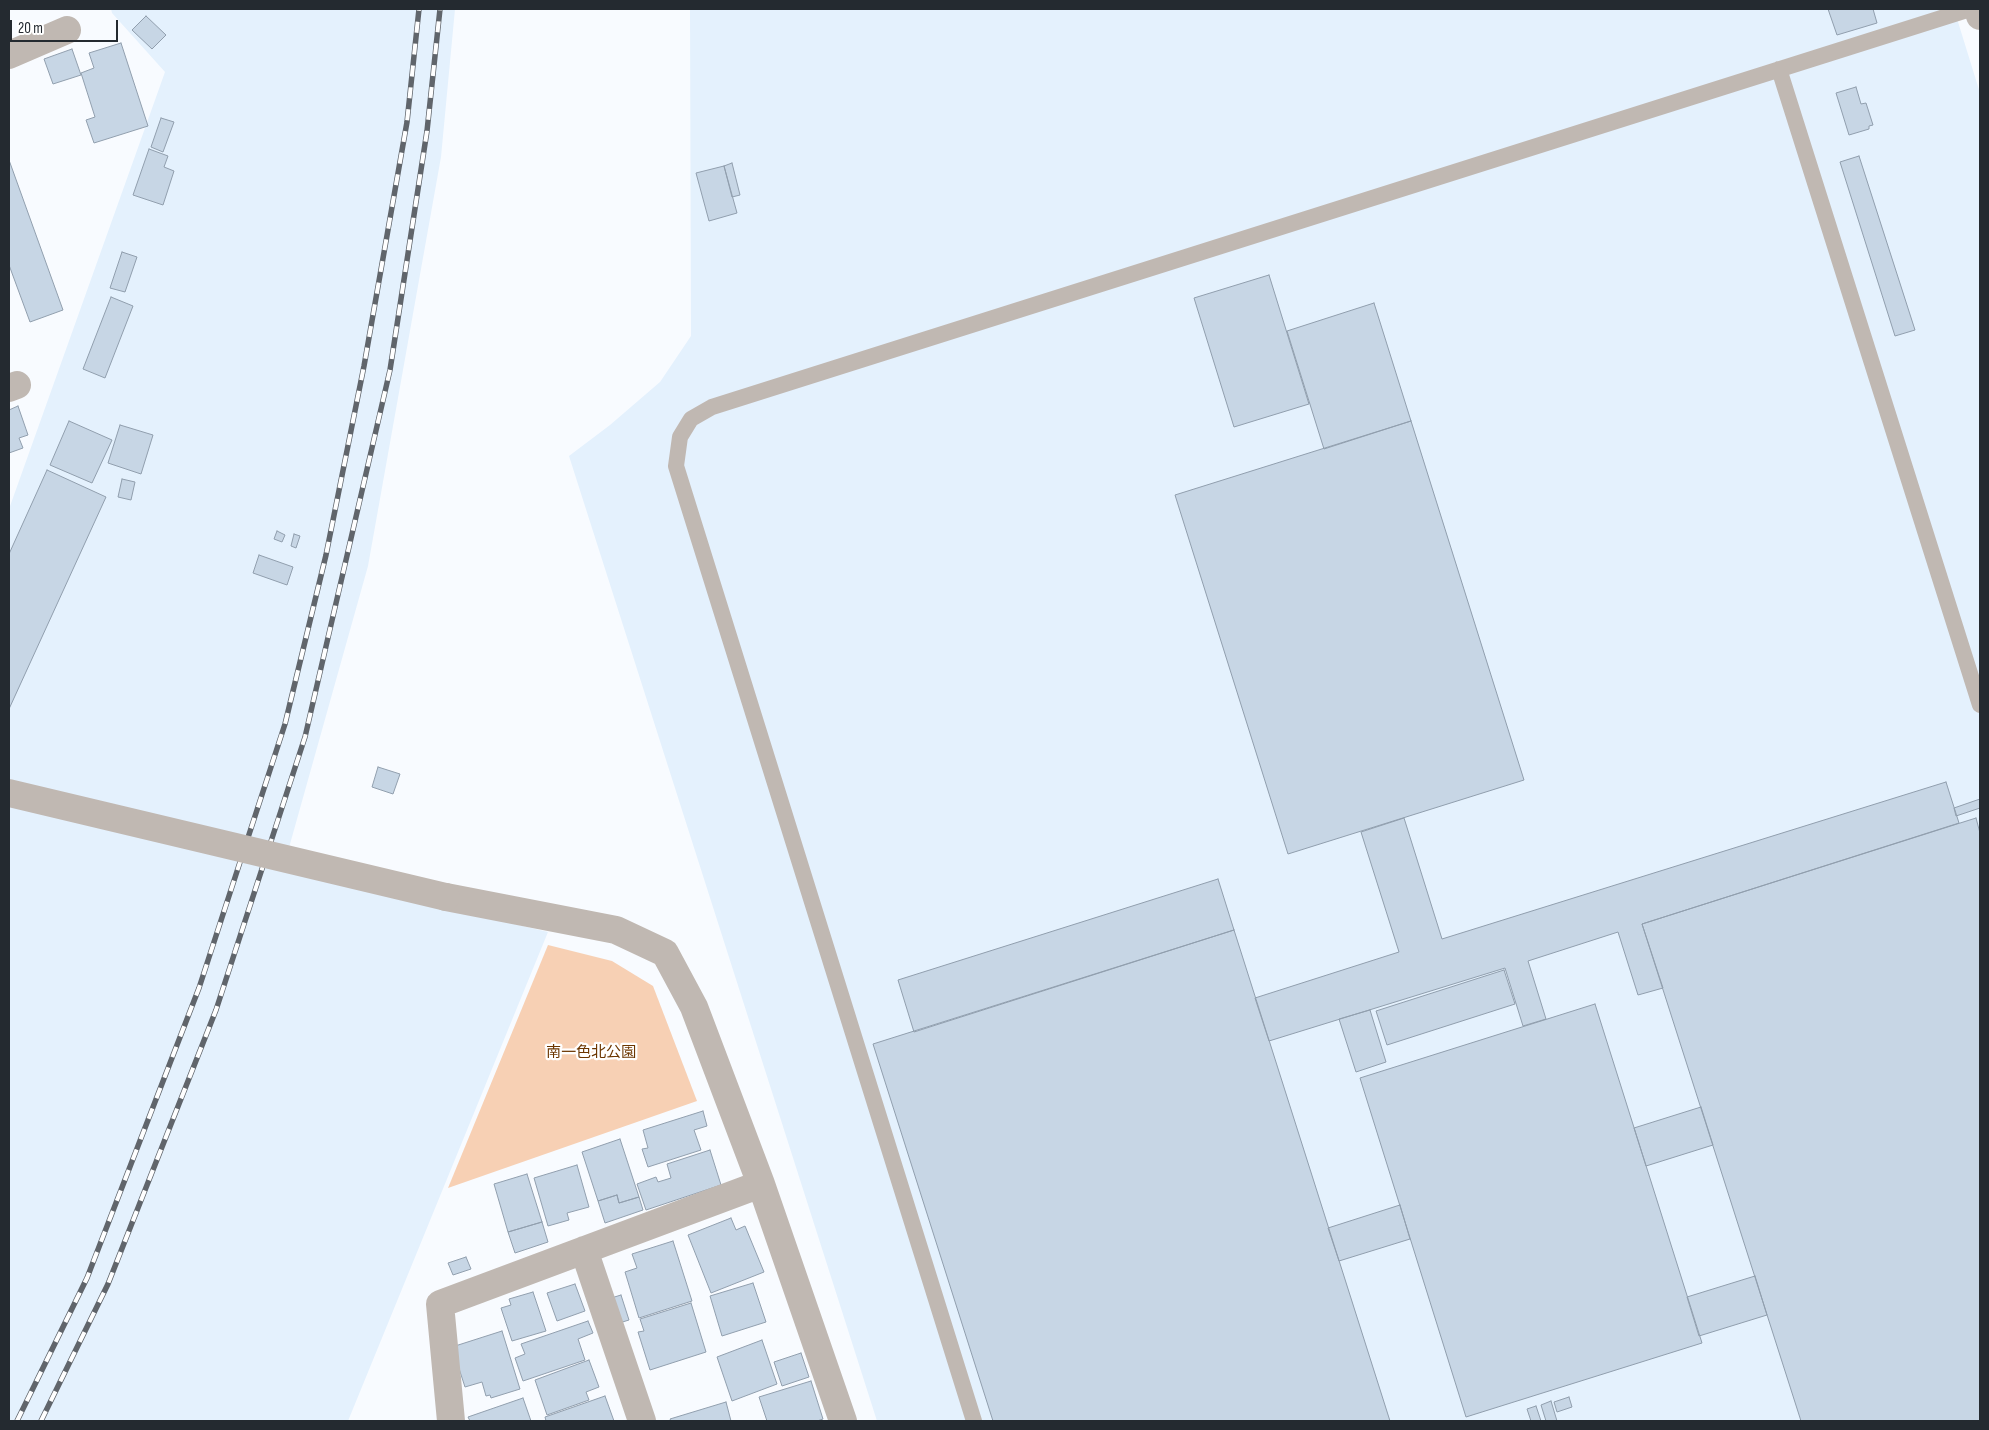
<!DOCTYPE html>
<html>
<head>
<meta charset="utf-8">
<style>
	body { margin:0 }
	#map { position:relative; width:1989px; height:1430px; overflow:hidden; background:#f8fbff; font-family:"Sofia Sans Condensed",sans-serif }
	canvas { display:block }
	.frame { position:absolute; inset:0; border:10px solid #242a30; pointer-events:none }
	.scale { position:absolute; left:10px; top:20px; width:108px; height:22px; box-sizing:border-box; border:2px solid #242a30; border-top:0; padding-left:6px; font-size:15px; line-height:18px; white-space:nowrap; color:#242a30; -webkit-text-stroke:4px #fff; paint-order:stroke }
</style>
</head>
<body>
<div id="map">
<canvas width="1989" height="1430"></canvas>
<div class="frame"></div>
<div class="scale">20 m</div>
</div>
<script>
const ctx = document.querySelector('canvas').getContext('2d');
ctx.lineJoin = 'round';
function fill(path, color) {
  ctx.fillStyle = color;
  ctx.fill(path, 'evenodd');
}
function shape(rows) {
  const path = new Path2D();
  for (const r of rows) {
    path.moveTo(r[0], r[1]);
    for (let i = 2; i < r.length; i += 2) path.lineTo(r[i], r[i + 1]);
  }
  return path;
}
function strokePath(path, color, width, dash) {
  ctx.strokeStyle = color;
  ctx.lineWidth = width;
  ctx.lineCap = dash ? 'butt' : 'round';
  ctx.setLineDash(dash || []);
  ctx.stroke(path);
}
function write(font, color, halo, rows, align = 'center') {
  ctx.font = font + ' "Sofia Sans Condensed","Noto Sans JP",sans-serif';
  ctx.lineWidth = 4.5;
  ctx.setLineDash([]);
  ctx.textBaseline = 'middle';
  ctx.strokeStyle = halo;
  ctx.fillStyle = color;
  for (const [text, x, y, turn = 0] of rows) {
    ctx.save();
    ctx.translate(x, y);
    ctx.rotate((+turn || 0) * Math.PI / 180);
    ctx.textAlign = isNaN(turn) ? turn : align;
    if (halo) ctx.strokeText(text, 0, 0);
    ctx.fillText(text, 0, 0);
    ctx.restore();
  }
}
fill(shape([
	[111,9,455,9,441,157,368,566,283,869,548,932,348,1421,9,1421,9,509,165,72,112,13],
	[690,9,1954,9,1980,93,1980,1421,877,1421,569,456,610,425,660,382,691,336]
]), '#e4f1fd');
fill(shape([
	[548,945,612,961,653,986,697,1101,448,1188]
]), '#f7d0b4');
const building = shape([
	[1828,9,1873,9,1877,23,1837,35,1828,9],
	[146,16,166,35,152,49,132,30,146,16],
	[121,43,148,126,94,143,86,120,95,117,81,73,94,68,89,53,121,43],
	[72,49,81,75,53,84,44,59,72,49],
	[1856,87,1861,104,1866,103,1873,125,1869,126,1869,129,1849,135,1836,93,1856,87],
	[161,118,174,122,163,152,151,147,161,118],
	[149,149,168,156,164,167,174,171,163,205,133,195,149,149],
	[1859,156,1915,330,1895,336,1840,162,1859,156],
	[9,160,63,310,30,322,9,265,9,160],
	[732,163,740,195,732,197,724,166,732,163],
	[724,166,737,213,709,221,696,173,724,166],
	[122,252,137,257,125,292,110,288,122,252],
	[1269,275,1309,404,1234,427,1194,298,1269,275],
	[111,297,133,306,105,378,83,369,111,297],
	[1374,303,1411,421,1324,449,1287,331,1374,303],
	[18,406,28,435,19,438,23,448,9,453,9,410,18,406],
	[69,421,112,440,92,483,50,465,69,421],
	[1411,421,1524,780,1288,854,1175,495,1411,421],
	[120,425,153,435,141,474,108,463,120,425],
	[47,470,106,497,9,709,9,554,47,470],
	[122,479,135,482,131,500,118,497,122,479],
	[277,531,285,535,282,542,274,539,277,531],
	[294,534,300,536,296,548,291,546,294,534],
	[259,555,293,567,287,585,253,573,259,555],
	[378,767,400,774,393,794,372,787,378,767],
	[1946,782,1959,823,1642,924,1663,988,1638,995,1618,932,1528,961,1546,1019,1523,1026,1505,968,1269,1041,1255,998,1399,952,1361,832,1404,818,1442,939,1946,782],
	[1980,799,1980,808,1956,816,1954,808,1980,799],
	[1976,818,1980,833,1980,1421,1801,1421,1642,924,1976,818],
	[1218,879,1234,930,914,1032,898,980,1218,879],
	[1234,930,1390,1421,993,1421,873,1044,1234,930],
	[1504,970,1515,1004,1387,1045,1376,1011,1504,970],
	[1595,1004,1702,1343,1466,1417,1360,1078,1595,1004],
	[1370,1010,1386,1062,1356,1072,1339,1019,1370,1010],
	[1701,1107,1713,1145,1646,1166,1634,1128,1701,1107],
	[703,1111,707,1126,694,1130,701,1150,648,1167,642,1149,648,1148,643,1130,703,1111],
	[620,1139,639,1197,619,1203,617,1195,598,1201,582,1152,620,1139],
	[710,1150,721,1185,646,1210,637,1184,656,1177,658,1182,671,1178,667,1164,710,1150],
	[577,1165,589,1207,567,1213,569,1220,548,1226,534,1178,577,1165],
	[527,1174,542,1222,508,1232,494,1184,527,1174],
	[617,1195,619,1203,639,1197,643,1210,605,1223,598,1201,617,1195],
	[1400,1205,1410,1239,1339,1261,1328,1228,1400,1205],
	[731,1218,736,1230,745,1226,764,1272,711,1293,688,1235,731,1218],
	[542,1222,548,1242,515,1253,508,1232,542,1222],
	[673,1241,692,1301,639,1318,625,1272,637,1268,632,1254,673,1241],
	[466,1257,471,1269,453,1275,448,1263,466,1257],
	[1755,1276,1767,1315,1699,1336,1687,1297,1755,1276],
	[753,1283,766,1322,722,1336,710,1296,753,1283],
	[575,1284,585,1311,557,1321,547,1293,575,1284],
	[533,1292,546,1331,512,1341,501,1308,511,1305,509,1299,533,1292],
	[621,1295,629,1320,616,1324,608,1299,621,1295],
	[691,1303,706,1352,650,1370,638,1332,644,1331,640,1319,691,1303],
	[588,1321,593,1333,578,1339,585,1360,523,1381,515,1358,525,1354,521,1344,588,1321],
	[502,1331,520,1389,491,1398,490,1395,486,1396,482,1382,465,1387,452,1347,502,1331],
	[762,1340,777,1384,732,1401,717,1357,762,1340],
	[801,1353,809,1377,782,1386,774,1362,801,1353],
	[589,1360,599,1387,586,1392,589,1400,547,1415,535,1380,589,1360],
	[811,1381,823,1419,817,1421,767,1421,759,1397,811,1381],
	[605,1396,614,1421,546,1421,545,1417,605,1396],
	[1569,1397,1572,1407,1557,1412,1554,1402,1569,1397],
	[523,1398,531,1421,470,1421,468,1417,523,1398],
	[1551,1401,1557,1421,1546,1421,1541,1405,1551,1401],
	[726,1402,731,1421,671,1421,670,1419,726,1402],
	[1536,1406,1541,1421,1531,1421,1527,1409,1536,1406]
]);
fill(building, '#c7d6e5');
strokePath(building, '#919fae', 1);
strokePath(shape([
	[1779,69,1980,705],
	[974,1421,676,466,680,437,691,419,712,407,1970,9]
]), '#c0b8b2', 16);
strokePath(shape([
	[1978,9,1980,16],
	[9,55,67,30],
	[9,388,17,385],
	[446,897,616,930,665,953,694,1007,761,1184,843,1421],
	[584,1250,642,1421],
	[451,1421,440,1304,761,1184]
]), '#c0b8b2', 28);
const rail = shape([
	[17,1421,87,1278,199,988,285,724,326,555,364,366,407,122,419,9],
	[41,1421,108,1284,216,1010,305,737,390,370,427,131,440,9]
]);
strokePath(rail, '#60656b', 5.5);
strokePath(rail, '#fff', 4, [11]);
strokePath(shape([
	[9,793,446,897]
]), '#c0b8b2', 28);
write('15px', '#6c3600', '#fff', [
	["南一色北公園",591,1053]
]);
</script>
</body>
</html>
